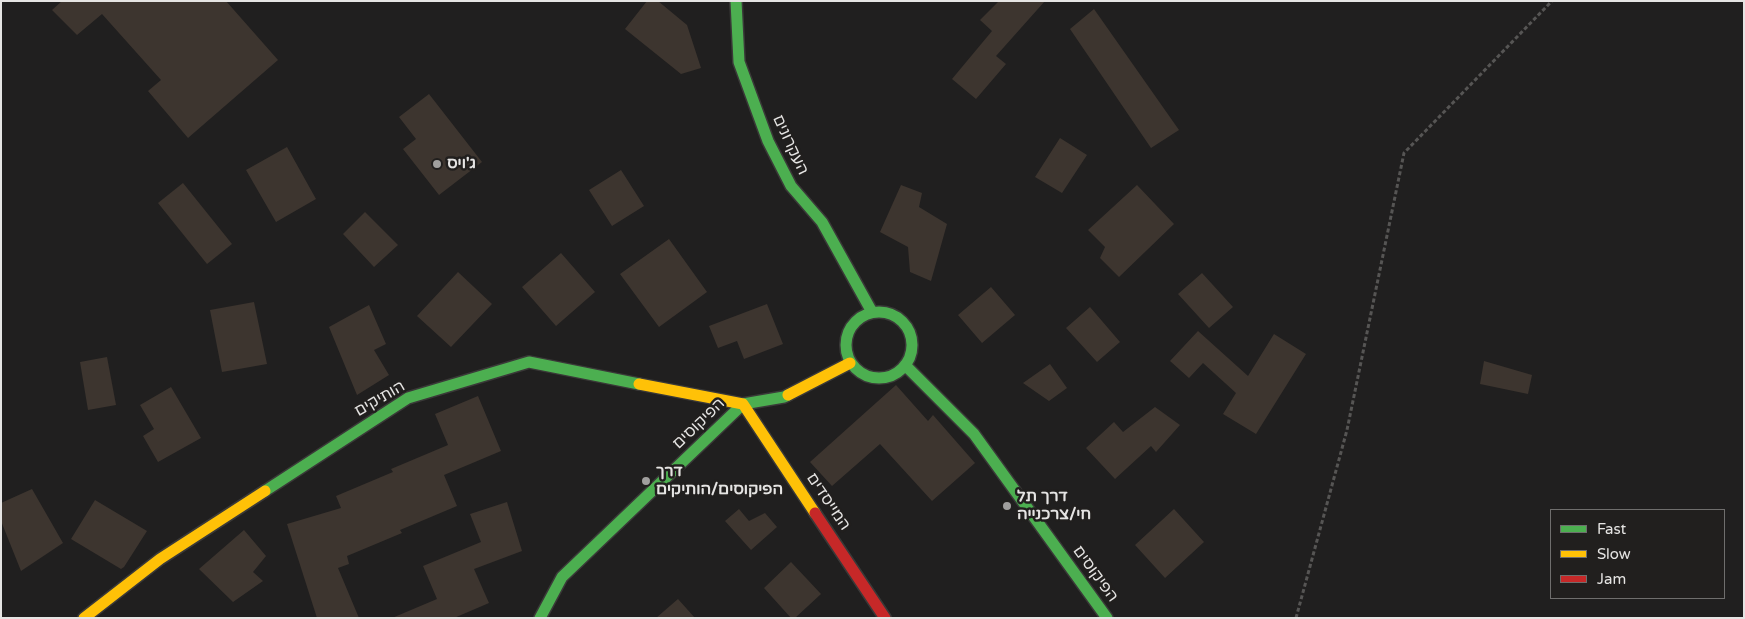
<!DOCTYPE html>
<html>
<head>
<meta charset="utf-8">
<style>
	body { margin:0 }
	#map { position:relative; width:1745px; height:619px; overflow:hidden; background:#201f1f; font-family:"Varela Round",sans-serif }
	canvas { display:block }
	.frame { position:absolute; inset:0; border:2px solid #e5e4e3; pointer-events:none }
	.legend { position:absolute; left:1550px; top:509px; width:175px; height:90px; box-sizing:border-box; background:#211f1e; border:1px solid #6f6e6d; margin:0; padding:6px 9px; list-style:none; font-size:15px; color:#e5e4e3 }
	.legend li { display:flex; align-items:center; gap:10px; height:25px }
	.legend b { width:25px; border:1px solid #6f6e6d }
</style>
</head>
<body>
<div id="map">
<canvas width="1745" height="619"></canvas>
<div class="frame"></div>
<ul class="legend">
<li><b style="height:6px;background:#4caf50"></b>Fast</li>
<li><b style="height:6px;background:#ffc107"></b>Slow</li>
<li><b style="height:6px;background:#c62828"></b>Jam</li>
</ul>
</div>
<script>
const ctx = document.querySelector('canvas').getContext('2d');
ctx.lineJoin = 'round';
function fill(path, color) {
  ctx.fillStyle = color;
  ctx.fill(path, 'evenodd');
}
function shape(rows) {
  const path = new Path2D();
  for (const r of rows) {
    if (r.length === 3) {
      path.moveTo(r[0] + r[2], r[1]);
      path.arc(r[0], r[1], r[2], 0, 2 * Math.PI);
      continue;
    }
    path.moveTo(r[0], r[1]);
    for (let i = 2; i < r.length; i += 2) path.lineTo(r[i], r[i + 1]);
  }
  return path;
}
function strokePath(path, color, width, dash) {
  ctx.strokeStyle = color;
  ctx.lineWidth = width;
  ctx.lineCap = dash ? 'butt' : 'round';
  ctx.setLineDash(dash || []);
  ctx.stroke(path);
}
function write(font, color, halo, rows, align = 'center') {
  ctx.font = font + ' "Varela Round",Heebo,sans-serif';
  ctx.lineWidth = 5;
  ctx.setLineDash([]);
  ctx.textBaseline = 'middle';
  ctx.strokeStyle = halo;
  ctx.fillStyle = color;
  for (const [text, x, y, turn = 0] of rows) {
    ctx.save();
    ctx.translate(x, y);
    ctx.rotate((+turn || 0) * Math.PI / 180);
    ctx.textAlign = isNaN(turn) ? turn : align;
    if (halo) ctx.strokeText(text, 0, 0);
    ctx.fillText(text, 0, 0);
    ctx.restore();
  }
}
fill(shape([
	[62,1,226,1,278,60,188,138,148,91,161,80,102,14,77,35,52,10],
	[647,1,658,1,687,25,701,68,681,74,625,29],
	[999,1,1045,1,996,56,1006,64,976,99,952,79,992,31,980,20],
	[1094,9,1179,130,1151,148,1070,29],
	[429,94,482,162,439,195,403,149,416,139,399,117],
	[1060,138,1087,155,1062,193,1035,177],
	[287,147,316,199,276,222,246,170],
	[621,170,644,206,612,226,589,190],
	[183,183,232,244,207,264,158,203],
	[901,185,922,193,919,207,947,224,931,281,910,272,908,247,880,232],
	[1137,185,1174,224,1119,277,1100,258,1105,247,1088,230],
	[365,212,398,245,374,267,343,234],
	[669,239,707,292,659,327,620,274],
	[561,253,595,292,556,326,522,287],
	[458,272,492,304,451,347,417,316],
	[1202,273,1233,307,1209,328,1178,294],
	[991,287,1015,315,982,343,958,315],
	[254,302,267,364,222,372,210,310],
	[767,304,783,344,744,359,737,341,718,348,709,326],
	[369,305,386,344,374,350,389,375,357,395,329,327],
	[1090,307,1120,342,1097,362,1066,328],
	[1198,331,1248,376,1274,334,1306,354,1256,434,1223,414,1236,393,1203,363,1189,378,1170,361],
	[107,357,116,405,88,410,80,362],
	[1484,361,1532,375,1528,394,1480,384],
	[1050,364,1067,388,1049,401,1023,383],
	[896,385,928,421,933,415,975,463,932,501,880,444,832,486,810,462],
	[171,387,201,438,158,462,143,436,154,429,140,405],
	[478,396,501,451,444,475,457,506,400,530,402,533,347,556,349,564,338,568,359,618,317,618,287,524,341,508,336,496,393,472,391,469,448,445,435,414],
	[1155,407,1180,425,1156,452,1151,446,1115,479,1086,448,1114,422,1123,432],
	[32,489,63,543,21,571,1,521,1,503],
	[95,500,147,531,124,567,121,569,71,539],
	[507,502,522,551,474,569,489,603,454,618,392,618,437,599,423,566,481,542,470,514],
	[739,509,749,521,765,513,777,527,751,550,725,521],
	[1174,509,1204,542,1165,578,1135,545],
	[244,530,266,556,253,572,263,581,233,602,199,569],
	[791,562,821,594,795,618,791,618,764,588],
	[678,599,695,618,656,618]
]), '#3d352f');
const fast = shape([
	[736,1,739,62,768,141,791,186,822,222,872,312],
	[879,345,33],
	[905,365,974,434,1107,618],
	[265,491,408,398,529,362,639,384],
	[540,618,562,577,743,404,784,397,788,395]
]);
const slow = shape([
	[639,384,743,404,815,513],
	[788,395,850,363],
	[84,618,160,559,265,491]
]);
const jam = shape([
	[815,513,885,618]
]);
strokePath(fast, '#3a3938', 14);
strokePath(slow, '#3a3938', 14);
strokePath(jam, '#3a3938', 14);
strokePath(shape([
	[1296,618,1347,430,1404,153,1552,1]
]), '#565554', 3, [4, 2.5]);
strokePath(fast, '#4caf50', 11);
strokePath(slow, '#ffc107', 11);
strokePath(jam, '#c62828', 11);
for (const [x, y, r, color] of [
	[437,164,5,"#a09f9e"],
	[646,481,5,"#a09f9e"],
	[1007,506,5,"#a09f9e"]
]) {
  const dot = new Path2D();
  dot.arc(x, y, r, 0, 2 * Math.PI);
  ctx.fillStyle = color;
  ctx.fill(dot);
  strokePath(dot, '#211f1e', 2);
}
write('16px', '#e5e4e3', '#211f1e', [
	["העקרונים",790,145,65],
	["הותיקים",380,399,-30],
	["הפיקוסים",699,424,-44],
	["המייסדים",828,502,56],
	["הפיקוסים",1095,574,54]
]);
write('bold 16px', '#e5e4e3', '#211f1e', [
	["ג'ויס",447,164],
	["דרך",656,472],
	["הפיקוסים/הותיקים",656,490],
	["דרך תל",1017,497],
	["חי/צרכנייה",1017,515]
], 'left');
</script>
</body>
</html>
